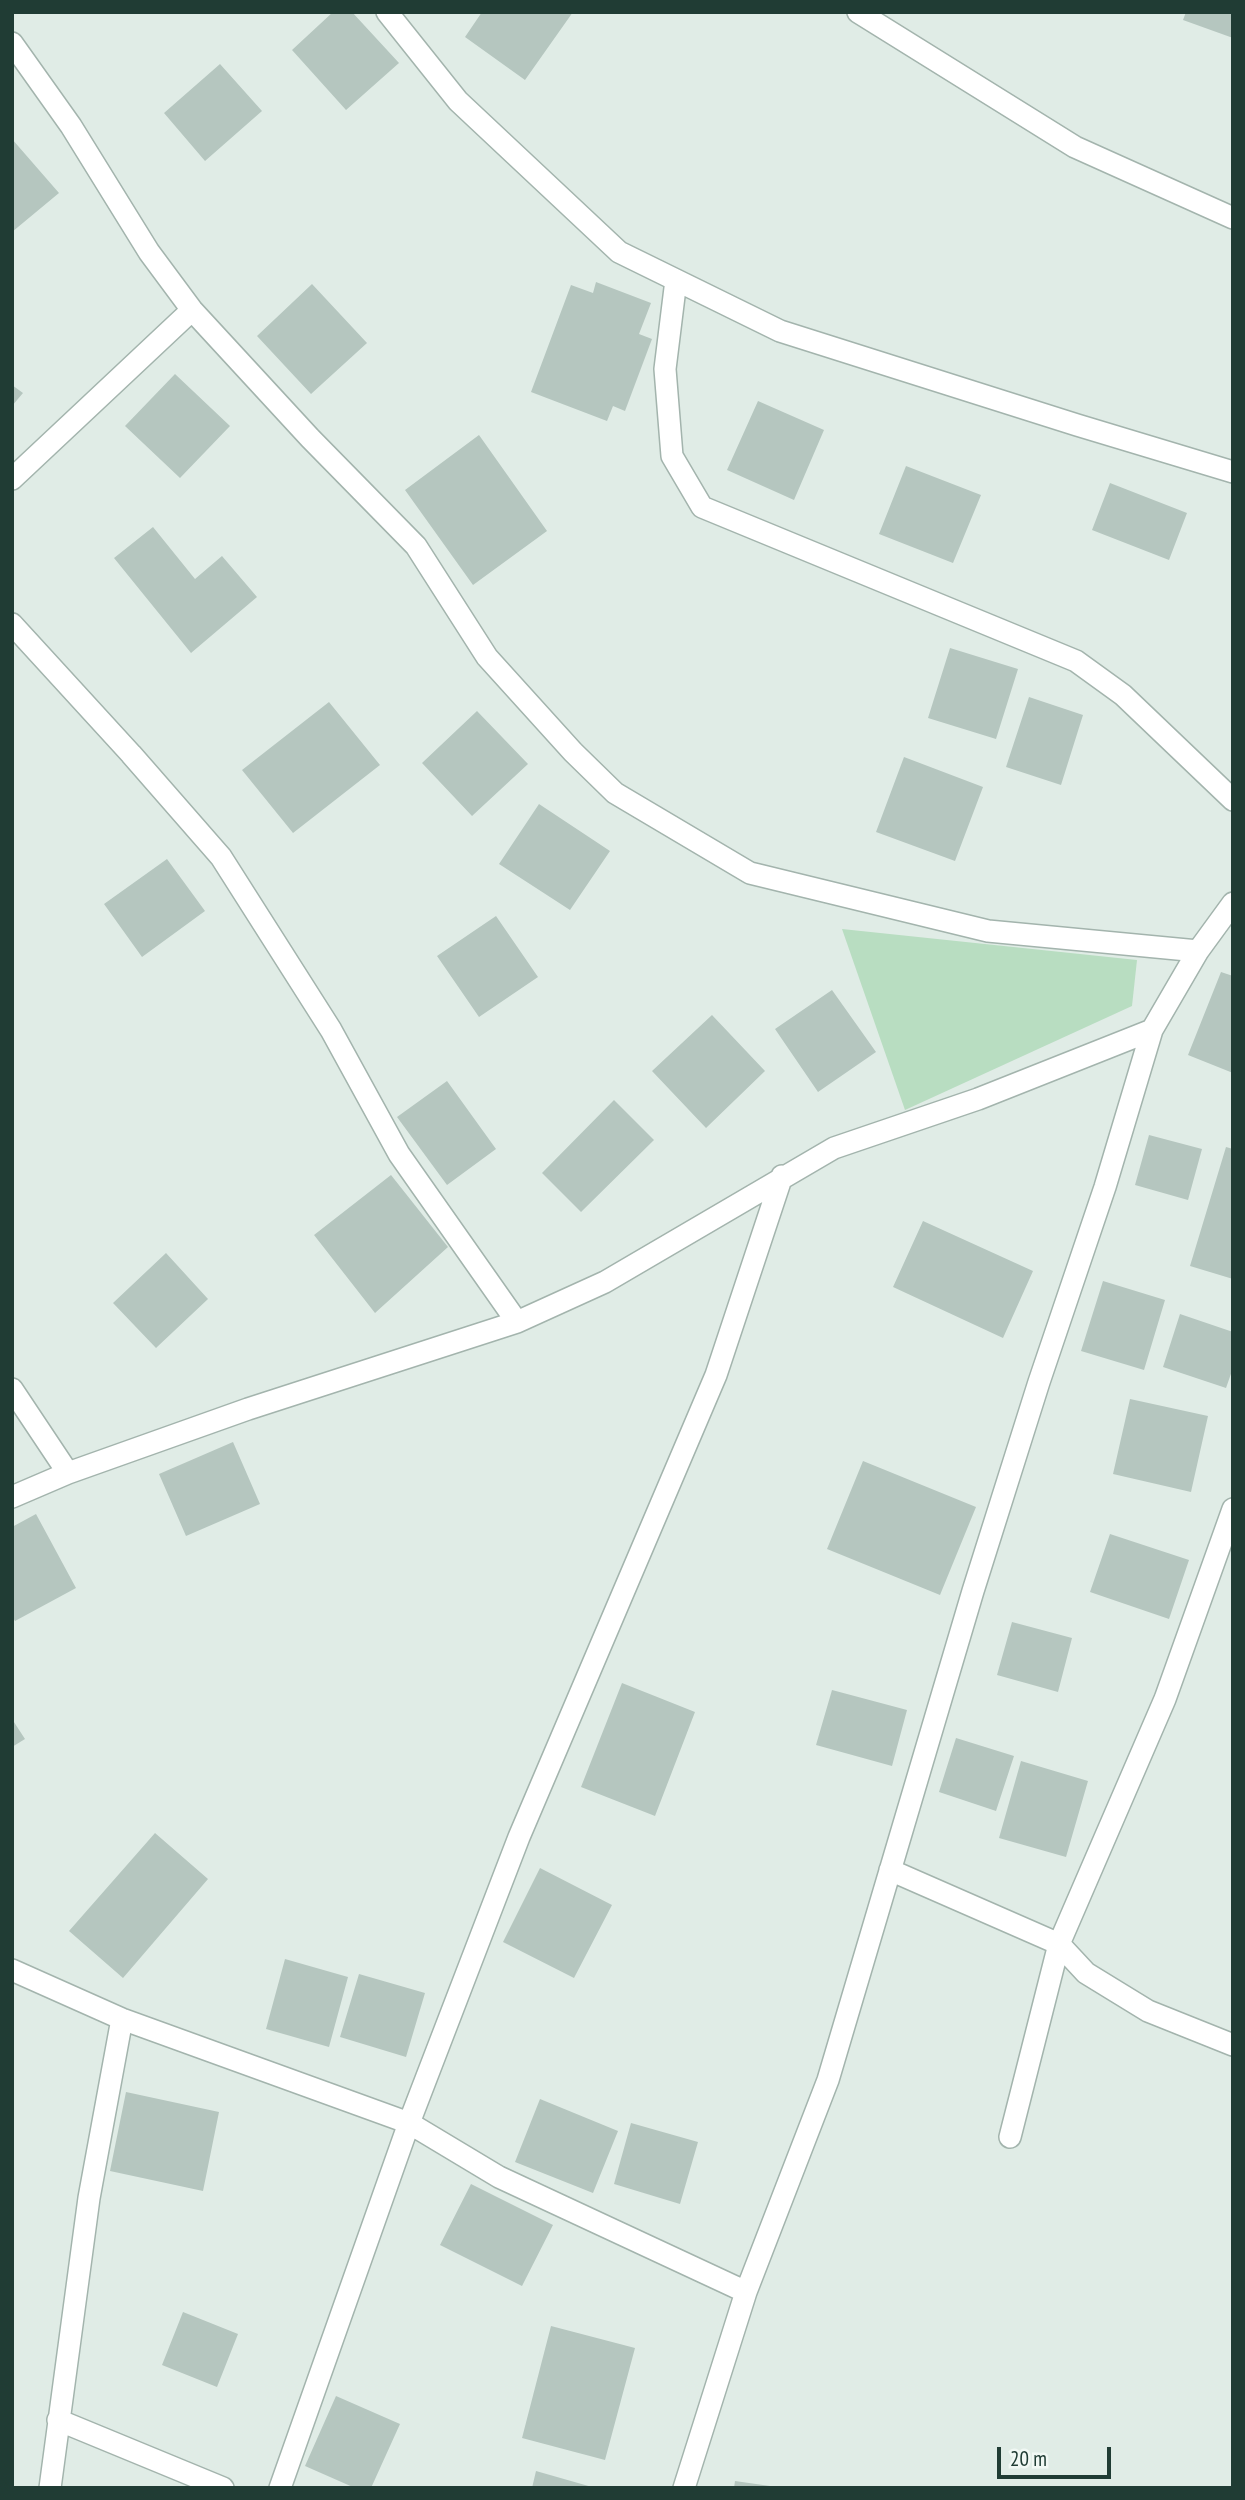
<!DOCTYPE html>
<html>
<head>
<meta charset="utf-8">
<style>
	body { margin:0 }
	#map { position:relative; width:1245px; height:2500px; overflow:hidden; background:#e0ece6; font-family:"PT Sans Narrow",sans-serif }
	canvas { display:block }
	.frame { position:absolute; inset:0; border:14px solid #203c34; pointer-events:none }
	.scale { position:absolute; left:997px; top:2447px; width:114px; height:32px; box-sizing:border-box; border:4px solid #203c34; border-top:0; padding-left:9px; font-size:21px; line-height:24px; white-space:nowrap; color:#203c34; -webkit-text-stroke:5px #f1f8f4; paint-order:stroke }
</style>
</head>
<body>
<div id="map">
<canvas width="1245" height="2500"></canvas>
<div class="frame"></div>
<div class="scale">20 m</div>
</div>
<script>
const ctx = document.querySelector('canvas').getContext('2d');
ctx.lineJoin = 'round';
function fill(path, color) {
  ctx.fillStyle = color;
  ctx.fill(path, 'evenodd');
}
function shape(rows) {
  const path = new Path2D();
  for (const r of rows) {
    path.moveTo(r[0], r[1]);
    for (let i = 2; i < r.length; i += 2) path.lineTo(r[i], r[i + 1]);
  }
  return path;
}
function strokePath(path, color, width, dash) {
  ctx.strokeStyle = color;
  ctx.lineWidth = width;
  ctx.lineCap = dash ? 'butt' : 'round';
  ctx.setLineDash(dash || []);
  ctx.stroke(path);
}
fill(shape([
	[842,929,1137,960,1132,1006,905,1110]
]), '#b8ddc1');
fill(shape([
	[333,12,352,12,399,63,346,110,292,50],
	[482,12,573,12,525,80,465,37],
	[1186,12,1233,12,1233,38,1183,20],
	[220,64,262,111,205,161,164,113],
	[12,139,59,193,12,232],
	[596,282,651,303,639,334,652,339,625,411,613,406,607,421,531,392,571,285,593,293],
	[312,284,367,343,311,394,257,336],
	[175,374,230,426,180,478,125,426],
	[12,385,23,393,12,406],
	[758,401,824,430,794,500,727,470],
	[479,435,547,531,473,585,405,490],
	[906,466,981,495,953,563,879,534],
	[1110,483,1187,513,1169,560,1092,530],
	[153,527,195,579,222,556,257,597,191,653,114,558],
	[950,648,1018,669,996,739,928,718],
	[1029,697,1083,715,1061,785,1006,767],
	[329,702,380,765,293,833,242,770],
	[477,711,528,764,472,816,422,763],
	[904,757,983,787,955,861,876,832],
	[539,804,610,851,570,910,499,864],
	[167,859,205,911,142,957,104,904],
	[496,916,538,977,479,1017,437,956],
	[1221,972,1233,976,1233,1073,1188,1055],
	[832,990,876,1052,818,1092,775,1029],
	[712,1015,765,1071,706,1128,652,1071],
	[447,1081,496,1149,447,1185,397,1117],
	[614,1100,654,1140,581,1212,542,1173],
	[1149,1135,1202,1149,1188,1200,1135,1185],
	[1226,1147,1233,1149,1233,1279,1190,1266],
	[391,1175,448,1247,375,1313,314,1235],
	[923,1221,1033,1271,1003,1338,893,1287],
	[166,1253,208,1299,156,1348,113,1303],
	[1103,1281,1165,1300,1144,1370,1081,1351],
	[1180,1314,1233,1332,1233,1368,1226,1388,1163,1367],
	[1130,1399,1208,1416,1191,1492,1113,1474],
	[233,1442,260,1504,186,1536,159,1474],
	[863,1461,976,1507,940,1595,827,1549],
	[36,1514,76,1588,15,1621,12,1616,12,1527],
	[1110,1534,1189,1560,1169,1619,1090,1592],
	[1012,1622,1072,1638,1058,1692,997,1675],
	[622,1683,695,1712,655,1816,581,1787],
	[832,1690,907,1710,892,1766,816,1745],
	[12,1719,25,1739,12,1747],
	[956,1738,1014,1756,996,1811,939,1792],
	[1021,1761,1088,1781,1066,1857,999,1838],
	[155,1833,208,1879,123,1978,69,1931],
	[540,1868,612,1905,574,1978,503,1942],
	[285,1959,348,1977,329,2047,266,2029],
	[359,1974,425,1993,406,2057,340,2037],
	[126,2092,219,2112,203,2191,110,2171],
	[540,2099,618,2131,593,2193,515,2162],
	[631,2123,698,2142,680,2204,614,2184],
	[471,2184,553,2225,522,2286,440,2245],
	[183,2312,238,2334,217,2387,162,2365],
	[551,2326,635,2348,605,2460,522,2438],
	[336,2396,400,2424,371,2488,355,2488,305,2466],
	[536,2471,592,2487,592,2488,532,2488],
	[735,2481,770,2486,770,2488,734,2488]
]), '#b5c6bf');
const minor = shape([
	[387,12,458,101,619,252,780,331,1077,425,1233,472],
	[858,12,1075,147,1233,218],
	[12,43,71,126,149,252,192,310,310,438,416,546,487,657,573,752,615,793,750,873,988,931,1198,951],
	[676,280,665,369,672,456,702,507,1076,661,1123,695,1233,800],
	[12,479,192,310],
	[12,624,131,754,221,857,331,1030,399,1154,517,1322],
	[12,1389,68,1473],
	[12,1497,68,1473,248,1409,517,1322,605,1282,834,1148,978,1099,1152,1030,1198,951,1233,903],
	[890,1870,1059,1944,1086,1973,1148,2011,1233,2045],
	[12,1970,122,2019,409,2123,499,2177,746,2292],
	[1010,2137,1059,1944,1165,1699,1233,1509],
	[58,2420,223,2488],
	[50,2488,89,2198,122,2019],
	[280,2488,409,2123,519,1837,716,1375,782,1176],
	[684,2488,746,2292,828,2080,973,1591,1039,1382,1105,1187,1152,1030]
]);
strokePath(minor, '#a3b4ad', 24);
strokePath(minor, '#fff', 21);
</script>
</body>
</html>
